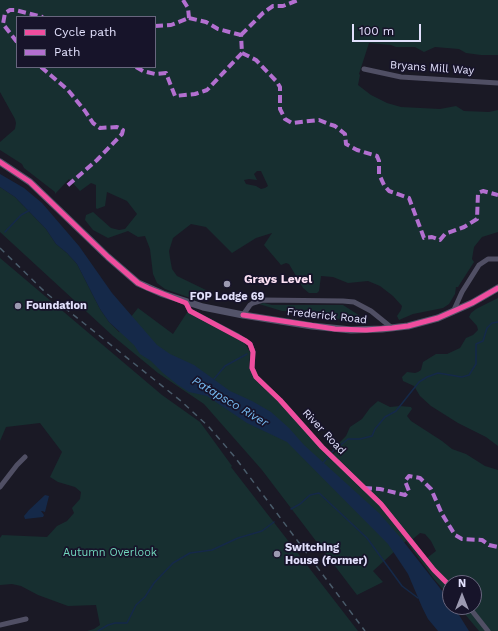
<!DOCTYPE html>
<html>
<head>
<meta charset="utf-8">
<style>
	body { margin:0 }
	#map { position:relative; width:498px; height:631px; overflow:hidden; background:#1a1925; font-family:"Work Sans",sans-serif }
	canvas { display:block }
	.legend { position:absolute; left:16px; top:16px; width:140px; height:52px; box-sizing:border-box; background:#17142a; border:1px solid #68667e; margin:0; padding:5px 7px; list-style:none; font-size:12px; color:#e2e0fc }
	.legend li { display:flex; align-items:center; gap:8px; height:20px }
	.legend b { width:20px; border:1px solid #68667e }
	.north { position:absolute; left:442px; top:575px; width:40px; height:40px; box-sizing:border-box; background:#17142a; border:1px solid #68667e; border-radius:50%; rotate:0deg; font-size:11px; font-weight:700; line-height:16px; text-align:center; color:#e2e0fc }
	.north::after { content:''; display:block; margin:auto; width:14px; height:18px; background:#9c9ab1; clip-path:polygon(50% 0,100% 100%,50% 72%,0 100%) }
	.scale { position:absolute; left:352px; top:24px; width:69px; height:18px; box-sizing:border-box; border:2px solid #e2e0fc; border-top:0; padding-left:5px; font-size:12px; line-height:14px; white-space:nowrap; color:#e2e0fc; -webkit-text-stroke:3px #17142a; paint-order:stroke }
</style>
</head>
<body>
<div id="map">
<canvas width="498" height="631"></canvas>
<ul class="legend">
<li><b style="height:5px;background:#ef4d9e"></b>Cycle path</li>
<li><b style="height:5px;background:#b36fd0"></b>Path</li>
</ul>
<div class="north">N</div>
<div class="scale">100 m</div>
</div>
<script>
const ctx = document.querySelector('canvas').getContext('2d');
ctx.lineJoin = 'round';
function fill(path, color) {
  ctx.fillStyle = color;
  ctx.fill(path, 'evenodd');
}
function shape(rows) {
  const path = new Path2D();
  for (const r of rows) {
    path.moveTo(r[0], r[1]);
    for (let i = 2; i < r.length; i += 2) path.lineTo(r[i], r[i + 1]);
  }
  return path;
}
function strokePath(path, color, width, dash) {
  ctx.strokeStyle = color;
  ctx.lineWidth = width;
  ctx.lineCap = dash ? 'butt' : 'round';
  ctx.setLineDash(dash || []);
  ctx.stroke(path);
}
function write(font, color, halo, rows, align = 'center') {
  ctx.font = font + ' "Work Sans",sans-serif';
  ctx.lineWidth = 3.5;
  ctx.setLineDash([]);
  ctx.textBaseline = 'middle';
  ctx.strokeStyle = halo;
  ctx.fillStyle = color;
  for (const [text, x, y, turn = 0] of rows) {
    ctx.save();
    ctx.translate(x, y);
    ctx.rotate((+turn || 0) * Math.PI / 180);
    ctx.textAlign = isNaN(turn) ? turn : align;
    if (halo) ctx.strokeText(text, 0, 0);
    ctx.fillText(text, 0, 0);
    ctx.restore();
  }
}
fill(shape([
	[0,0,498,0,498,55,481,55,466,53,459,49,435,47,424,52,415,47,396,47,391,45,369,43,359,74,360,75,358,85,371,95,387,103,401,107,440,109,456,106,464,111,489,112,498,110,498,232,482,237,474,247,472,259,474,262,458,287,456,287,455,294,449,304,443,308,413,314,399,320,397,316,401,310,402,306,393,296,380,286,368,281,348,283,333,277,321,276,319,291,317,293,309,293,303,288,289,264,286,263,281,265,264,245,272,233,256,238,232,253,206,227,191,224,173,238,169,251,170,258,172,269,177,276,208,291,205,300,199,301,165,289,157,283,153,274,150,249,145,236,138,237,128,231,108,238,93,230,85,220,86,215,93,212,111,228,119,230,125,229,137,214,127,201,107,192,105,206,97,209,96,208,96,185,91,183,80,191,69,179,55,194,55,192,24,168,22,164,0,150,0,142,15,129,16,123,15,119,0,92],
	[17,17,155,17,155,67,17,67],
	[257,171,261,171,268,186,265,188,261,189,256,186,246,184,244,180,249,179,257,180,254,174],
	[0,187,15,197,46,229,56,244,67,253,77,264,100,309,109,322,119,332,138,308,173,334,188,311,244,342,250,352,249,368,255,378,279,402,329,457,349,443,338,450,332,450,346,436,350,427,362,419,370,408,378,401,390,407,400,406,411,407,412,409,407,416,411,421,442,441,452,449,466,454,485,466,498,470,498,631,479,631,459,607,474,607,474,583,450,583,450,597,434,579,406,541,373,571,383,582,357,595,262,470,204,404,158,373,113,336,0,232],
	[420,533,425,534,431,541,436,551,427,558,413,539],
	[0,258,162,395,200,422,232,466,231,467,358,631,87,631,94,629,100,625,96,605,68,606,38,595,21,586,12,584,0,585,0,538,2,535,47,537,57,526,67,521,74,513,72,508,80,499,81,492,75,487,58,482,50,477,62,452,40,423,6,427,0,441],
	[498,298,498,446,486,437,458,423,431,406,420,396,414,386,403,381,402,377,407,372,415,373,418,372,421,370,423,362,436,354,447,354,460,348,466,338,473,335,478,330,477,326,469,317,471,313,476,309],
	[264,303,272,305,343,305,368,321,357,323,307,312,282,311,259,304]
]), '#172f30');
fill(shape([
	[0,174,24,188,42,203,79,246,112,293,157,345,170,354,194,365,230,391,252,401,271,412,289,428,304,445,379,513,400,537,450,601,450,607,454,607,469,631,438,631,428,619,422,607,408,574,388,544,287,442,247,423,207,396,189,392,178,385,163,373,151,361,140,354,134,345,109,322,100,309,77,264,67,253,56,244,46,229,15,197,0,187],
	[45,495,49,496,45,512,42,511,41,511,44,515,43,517,25,519,24,516,29,510]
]), '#152949');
strokePath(shape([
	[5,232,21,215,30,210],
	[214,379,225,366,247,354],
	[332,452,348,439,360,439,372,436,375,429,385,417,396,411,419,382,427,377,438,373,462,377,469,375,476,364,476,344,483,341,487,328,492,323,498,322],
	[323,463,328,457],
	[291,509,300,504,310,495,319,493,367,538,402,586,418,598],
	[98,631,108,625,115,623,127,623,136,605,145,597,154,583,173,563,190,553,212,550,238,538,262,531,274,522]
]), '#152949', 1.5);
strokePath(shape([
	[364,69,401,77,498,83],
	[186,303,190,311,238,336,250,344,253,352,252,368,256,377,280,400,322,447,381,504,434,570,450,586],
	[453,312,462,292,479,265,488,259,498,259],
	[243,315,250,305,253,303,263,300,343,301,354,302,371,311,392,328],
	[0,487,17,465,25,457],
	[469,607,488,631],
	[0,625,26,619]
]), '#504f64', 5);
strokePath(shape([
	[0,162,30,182,108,257,138,283,163,294,203,307,243,315,312,326,351,330,382,329,408,326,438,318,472,303,498,288]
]), '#535369', 7);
strokePath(shape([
	[0,248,46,293,181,401,209,427,234,456,365,631]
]), '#4a5c6b', 1.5, [6, 5]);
strokePath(shape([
	[183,0,188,8,189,18],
	[189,18,206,22,218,29,241,35],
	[155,26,171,25,189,18],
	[241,35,263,13,273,6,283,6,298,0],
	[17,42,3,24,5,13,10,10,15,10,43,17],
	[242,53,256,60,277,82,280,87,280,109,285,119,292,123,319,120,329,124,335,126,345,134,346,144,357,150,377,156,379,161,379,174,384,185,389,191,409,198,424,238,432,237,440,240,445,234,464,227,477,219,478,193,483,191,498,195],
	[41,67,68,90,85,111,93,123,100,128,117,127,123,130,122,134,97,160,67,186],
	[136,67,143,71,155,74,166,73,175,96,195,94,207,90,242,53,241,35],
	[364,488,380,489,405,495,409,491,405,481,409,476,420,478,431,489,442,514,455,535,462,539,482,540,489,545,498,547]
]), '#b36fd0', 4, [8, 4]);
strokePath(shape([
	[0,162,30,182,108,257,138,283,148,288,186,303,190,311,246,341,250,344,253,352,252,368,256,377,280,400,322,447,381,504,434,570,450,586],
	[243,315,335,329,366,330,392,328,408,326,438,318,472,303,498,288]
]), '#ef4d9e', 5);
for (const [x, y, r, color] of [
	[227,284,4,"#9c9ab1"],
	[18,306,4,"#9c9ab1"],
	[277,554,4,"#9c9ab1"]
]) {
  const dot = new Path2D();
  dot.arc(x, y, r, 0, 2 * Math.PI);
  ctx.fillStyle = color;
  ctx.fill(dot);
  strokePath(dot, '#17142a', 1.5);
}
write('11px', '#e2e0fc', '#17142a', [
	["Bryans Mill Way",432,68,4],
	["Frederick Road",327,316,6],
	["River Road",324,432,47]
]);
write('bold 11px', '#e2e0fc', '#17142a', [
	["FOP Lodge 69",227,297,"center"],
	["Foundation",26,306],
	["Switching",285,548],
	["House (former)",285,561]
], 'left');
write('11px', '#71d7bc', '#17142a', [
	["Autumn Overlook",110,553]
]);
write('bold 12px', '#fce1f3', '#17142a', [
	["Grays Level",278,279]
]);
write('italic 12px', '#77bbf2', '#17142a', [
	["Patapsco River",230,402,31]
]);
</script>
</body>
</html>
